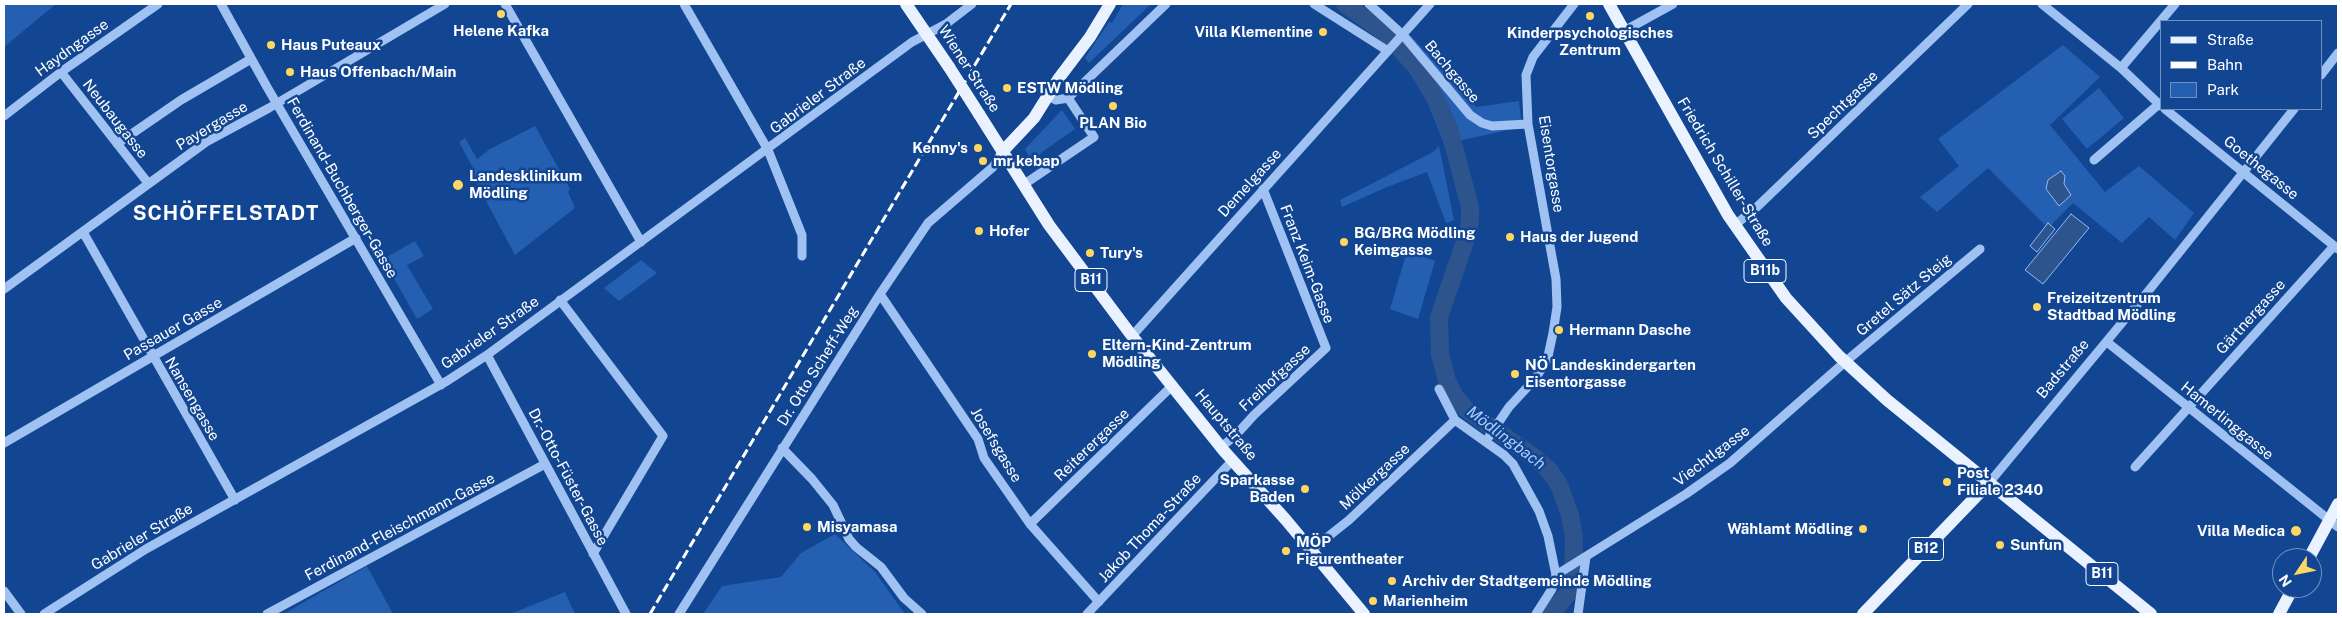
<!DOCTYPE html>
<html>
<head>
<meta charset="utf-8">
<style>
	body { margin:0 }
	#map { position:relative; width:2342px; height:618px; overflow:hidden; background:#124692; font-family:"Public Sans",sans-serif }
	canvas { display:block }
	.frame { position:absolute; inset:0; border:5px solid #fff; pointer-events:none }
	.legend { position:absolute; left:2160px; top:20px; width:162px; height:90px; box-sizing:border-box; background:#124692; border:1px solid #7190be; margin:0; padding:6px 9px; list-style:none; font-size:15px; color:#fff }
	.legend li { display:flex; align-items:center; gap:10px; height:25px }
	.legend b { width:25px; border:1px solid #7190be }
	.north { position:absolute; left:2272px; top:548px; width:50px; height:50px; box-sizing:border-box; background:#124692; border:1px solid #7190be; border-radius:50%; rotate:236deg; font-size:14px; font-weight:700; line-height:20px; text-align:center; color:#fff }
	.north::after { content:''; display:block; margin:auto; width:18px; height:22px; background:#ffd660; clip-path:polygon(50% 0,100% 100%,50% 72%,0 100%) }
</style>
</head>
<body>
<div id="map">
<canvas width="2342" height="618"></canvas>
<div class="frame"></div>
<ul class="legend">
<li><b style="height:6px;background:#eaf2ff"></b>Straße</li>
<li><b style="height:6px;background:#fff"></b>Bahn</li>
<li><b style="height:14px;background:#245fb2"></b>Park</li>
</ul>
<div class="north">N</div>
</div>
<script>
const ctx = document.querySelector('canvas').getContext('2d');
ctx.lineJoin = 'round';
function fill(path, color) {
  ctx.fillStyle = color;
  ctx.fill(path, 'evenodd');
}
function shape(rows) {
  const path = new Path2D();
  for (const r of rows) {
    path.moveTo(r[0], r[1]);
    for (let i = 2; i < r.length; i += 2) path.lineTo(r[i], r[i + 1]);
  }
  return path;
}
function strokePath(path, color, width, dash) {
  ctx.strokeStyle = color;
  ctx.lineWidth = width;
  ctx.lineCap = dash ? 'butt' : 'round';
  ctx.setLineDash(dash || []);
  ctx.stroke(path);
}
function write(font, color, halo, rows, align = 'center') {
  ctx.font = font + ' "Public Sans",sans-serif';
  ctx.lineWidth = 5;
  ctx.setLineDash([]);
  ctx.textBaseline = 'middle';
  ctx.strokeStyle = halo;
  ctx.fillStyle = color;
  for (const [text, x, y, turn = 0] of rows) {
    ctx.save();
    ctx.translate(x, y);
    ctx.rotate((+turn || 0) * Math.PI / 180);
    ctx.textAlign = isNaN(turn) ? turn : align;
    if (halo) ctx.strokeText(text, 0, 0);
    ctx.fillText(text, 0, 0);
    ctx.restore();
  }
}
fill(shape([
	[4,4,56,4,4,47],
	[1123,4,1151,4,1089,63,1085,58,1109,22,1112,23],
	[1411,36,1476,107,1519,101,1522,127,1444,144,1427,101,1398,54],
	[2063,45,2100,77,2050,125,2105,192,2139,166,2194,213,2175,240,2149,217,2122,243,2073,203,2048,228,1988,168,1937,212,1920,197,1959,166,1938,139],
	[2099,88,2124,118,2087,149,2062,119],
	[1062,110,1075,129,1042,152,1038,158,1036,171,1025,149],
	[535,126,570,189,568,192,575,208,515,255,470,171,473,168,459,142,465,138,477,159,490,149],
	[1439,146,1454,220,1446,223,1427,172,1387,187,1342,207,1340,200,1433,152],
	[415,241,424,256,407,265,433,309,417,319,383,259],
	[1407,251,1435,261,1418,319,1390,309],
	[641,260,657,273,619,301,604,288],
	[835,534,875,572,905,614,703,614,722,586,781,577,801,553],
	[367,566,393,614,285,614,285,613],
	[565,592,575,614,510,614]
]), '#245fb2');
const water = shape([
	[2061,171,2065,176,2064,184,2071,195,2059,206,2046,189,2048,180,2061,171],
	[2071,214,2089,228,2043,284,2025,270,2071,214],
	[2048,223,2055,229,2037,252,2030,246,2048,223]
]);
fill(water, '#2e548d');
strokePath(water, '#91bcf6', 1);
strokePath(shape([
	[1345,4,1388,35,1418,69,1439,105,1450,132,1470,207,1470,220,1468,233,1439,317,1440,354,1447,381,1455,397,1467,410,1534,457,1549,470,1559,485,1570,515,1574,538,1573,577,1568,593,1551,614]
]), '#2e548d', 18);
strokePath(shape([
	[221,4,267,87,441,385],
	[505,4,641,242],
	[684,4,768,150,802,235,802,256],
	[1314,4,1388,51],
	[1369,4,1403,35,1470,115,1482,123,1492,126,1528,124],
	[2042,4,2121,68,2161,106],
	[1624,31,1673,4],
	[2121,68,2175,4],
	[61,72,148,183],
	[2321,75,2338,53],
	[1049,96,1056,100,1068,98,1166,4],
	[2165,109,2338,249],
	[4,116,61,72,158,4],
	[117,144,181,100,251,59],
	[2094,160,2159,104],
	[1023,185,1094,137,1068,98],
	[1735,225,1758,206,1968,4],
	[83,232,235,500],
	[4,289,206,142,269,108,445,4],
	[880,294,978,439,984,458,1030,524,1099,602],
	[560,300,663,436,593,554],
	[1132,336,1430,4],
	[2107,342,2338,527],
	[487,355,626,614],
	[1439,389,1455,420,1504,455,1513,464,1539,511,1548,536,1556,575,1552,589,1536,614],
	[1486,441,1509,407,1534,380,1547,361,1553,333,1557,307,1556,279,1528,124,1526,75,1533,57,1574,4],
	[4,443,356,238],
	[1221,447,1235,436,1254,415,1326,348,1263,189],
	[782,448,812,479,833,505,849,539,856,547,881,567,904,598,922,614],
	[2135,467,2334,246],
	[1989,483,2150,289,2294,109],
	[1030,524,1173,385],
	[1310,551,1349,520,1455,420],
	[1556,575,1686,494,1730,463,1845,362,1980,249],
	[4,591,21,614],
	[44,614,146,549,447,381,487,355,912,42,946,24,972,4],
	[267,614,545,464],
	[679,614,880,294,928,223,993,167,1002,152],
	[1087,614,1232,461],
	[1578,614,1586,557]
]), '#9fc2f2', 9);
strokePath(shape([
	[906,4,949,67],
	[1609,4,1728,215,1786,298,1839,356,1887,400,2151,614],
	[979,114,1049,225,1132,336,1224,451,1286,520,1364,614],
	[1002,152,1034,118,1059,78,1090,37,1110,4],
	[2309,558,2338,504],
	[1863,614,1989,483],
	[2279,614,2293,588]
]), '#eaf2ff', 12);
strokePath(shape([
	[650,614,1011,4]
]), '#fff', 3, [9, 4]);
strokePath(shape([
	[949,67,979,114]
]), '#eaf2ff', 12);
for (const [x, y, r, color] of [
	[501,14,5,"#ffd660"],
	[1590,16,5,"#ffd660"],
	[1323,32,5,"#ffd660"],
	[271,45,5,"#ffd660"],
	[290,72,5,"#ffd660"],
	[1007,88,5,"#ffd660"],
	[1113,106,5,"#ffd660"],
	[978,148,5,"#ffd660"],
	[983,161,5,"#ffd660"],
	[458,185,6,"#ffd660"],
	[979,231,5,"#ffd660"],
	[1510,237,5,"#ffd660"],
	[1344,242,5,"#ffd660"],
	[1090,253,5,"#ffd660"],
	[2037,307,5,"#ffd660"],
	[1559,330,5,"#ffd660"],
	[1092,354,5,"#ffd660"],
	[1515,374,5,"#ffd660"],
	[1947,482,5,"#ffd660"],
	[1305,489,5,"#ffd660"],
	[807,527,5,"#ffd660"],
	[1863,529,5,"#ffd660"],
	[2296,531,6,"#ffd660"],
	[2000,545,5,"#ffd660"],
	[1286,551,5,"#ffd660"],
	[1392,581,5,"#ffd660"],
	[1373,601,5,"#ffd660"]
]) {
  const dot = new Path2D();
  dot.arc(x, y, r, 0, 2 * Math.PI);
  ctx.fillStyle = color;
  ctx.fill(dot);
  strokePath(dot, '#124692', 2);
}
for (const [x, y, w] of [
	[1765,271,42],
	[1091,280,32],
	[1926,549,35],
	[2102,574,32]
]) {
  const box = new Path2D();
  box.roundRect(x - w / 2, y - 11.5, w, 23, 4);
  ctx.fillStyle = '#124692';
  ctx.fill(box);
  strokePath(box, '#fff', 1);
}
write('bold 14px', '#fff', null, [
	["B11b",1765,271],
	["B11",1091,280],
	["B12",1926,549],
	["B11",2102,574]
]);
write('bold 15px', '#fff', '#124692', [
	["Helene Kafka",501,31,"center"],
	["Villa Klementine",1313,32,"right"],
	["Kinderpsychologisches",1590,33,"center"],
	["Zentrum",1590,50,"center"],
	["Haus Puteaux",281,45],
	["Haus Offenbach/Main",300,72],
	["ESTW Mödling",1017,88],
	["PLAN Bio",1113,123,"center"],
	["Kenny's",968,148,"right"],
	["mr kebap",993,161],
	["Landesklinikum",469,176],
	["Mödling",469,193],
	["Hofer",989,231],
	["BG/BRG Mödling",1354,233],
	["Keimgasse",1354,250],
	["Haus der Jugend",1520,237],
	["Tury's",1100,253],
	["Freizeitzentrum",2047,298],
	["Stadtbad Mödling",2047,315],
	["Hermann Dasche",1569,330],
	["Eltern-Kind-Zentrum",1102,345],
	["Mödling",1102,362],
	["NÖ Landeskindergarten",1525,365],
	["Eisentorgasse",1525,382],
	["Post",1957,473],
	["Filiale 2340",1957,490],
	["Sparkasse",1295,480,"right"],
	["Baden",1295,497,"right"],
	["Misyamasa",817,527],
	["Wählamt Mödling",1853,529,"right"],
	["Villa Medica",2285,531,"right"],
	["MÖP",1296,542],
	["Figurentheater",1296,559],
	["Sunfun",2010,545],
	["Archiv der Stadtgemeinde Mödling",1402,581],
	["Marienheim",1383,601]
], 'left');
write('15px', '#fff', '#124692', [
	["Haydngasse",72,48,-36],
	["Wiener Straße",969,69,57],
	["Bachgasse",1452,72,50],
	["Gabrieler Straße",818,96,-37],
	["Spechtgasse",1843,105,-44],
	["Neubaugasse",115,119,52],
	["Payergasse",212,126,-31],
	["Eisentorgasse",1551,164,81],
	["Goethegasse",2261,168,39],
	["Friedrich Schiller-Straße",1725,172,59],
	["Demelgasse",1250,183,-48],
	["Ferdinand-Buchberger-Gasse",342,188,60],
	["Franz Keim-Gasse",1307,264,69],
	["Gretel Sätz Steig",1904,295,-40],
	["Gärtnergasse",2251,317,-48],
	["Passauer Gasse",173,329,-30],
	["Gabrieler Straße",490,333,-35],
	["Dr. Otto Scheff-Weg",818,366,-58],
	["Badstraße",2063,369,-50],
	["Freihofgasse",1275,378,-43],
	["Nansengasse",192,399,60],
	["Hamerlinggasse",2227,421,39],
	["Hauptstraße",1226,425,50],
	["Josefsgasse",996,445,59],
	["Reiterergasse",1092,445,-44],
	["Viechtlgasse",1712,456,-37],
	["Dr.-Otto-Füster-Gasse",568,477,62],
	["Mölkergasse",1375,477,-43],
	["Ferdinand-Fleischmann-Gasse",400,527,-28],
	["Jakob Thoma-Straße",1150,528,-47],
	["Gabrieler Straße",142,537,-31]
]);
write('italic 16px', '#abccf9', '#124692', [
	["Mödlingbach",1506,438,37]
]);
ctx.letterSpacing = '1px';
write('bold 20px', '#fff', '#124692', [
	["SCHÖFFELSTADT",226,214]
]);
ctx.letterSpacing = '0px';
</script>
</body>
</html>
